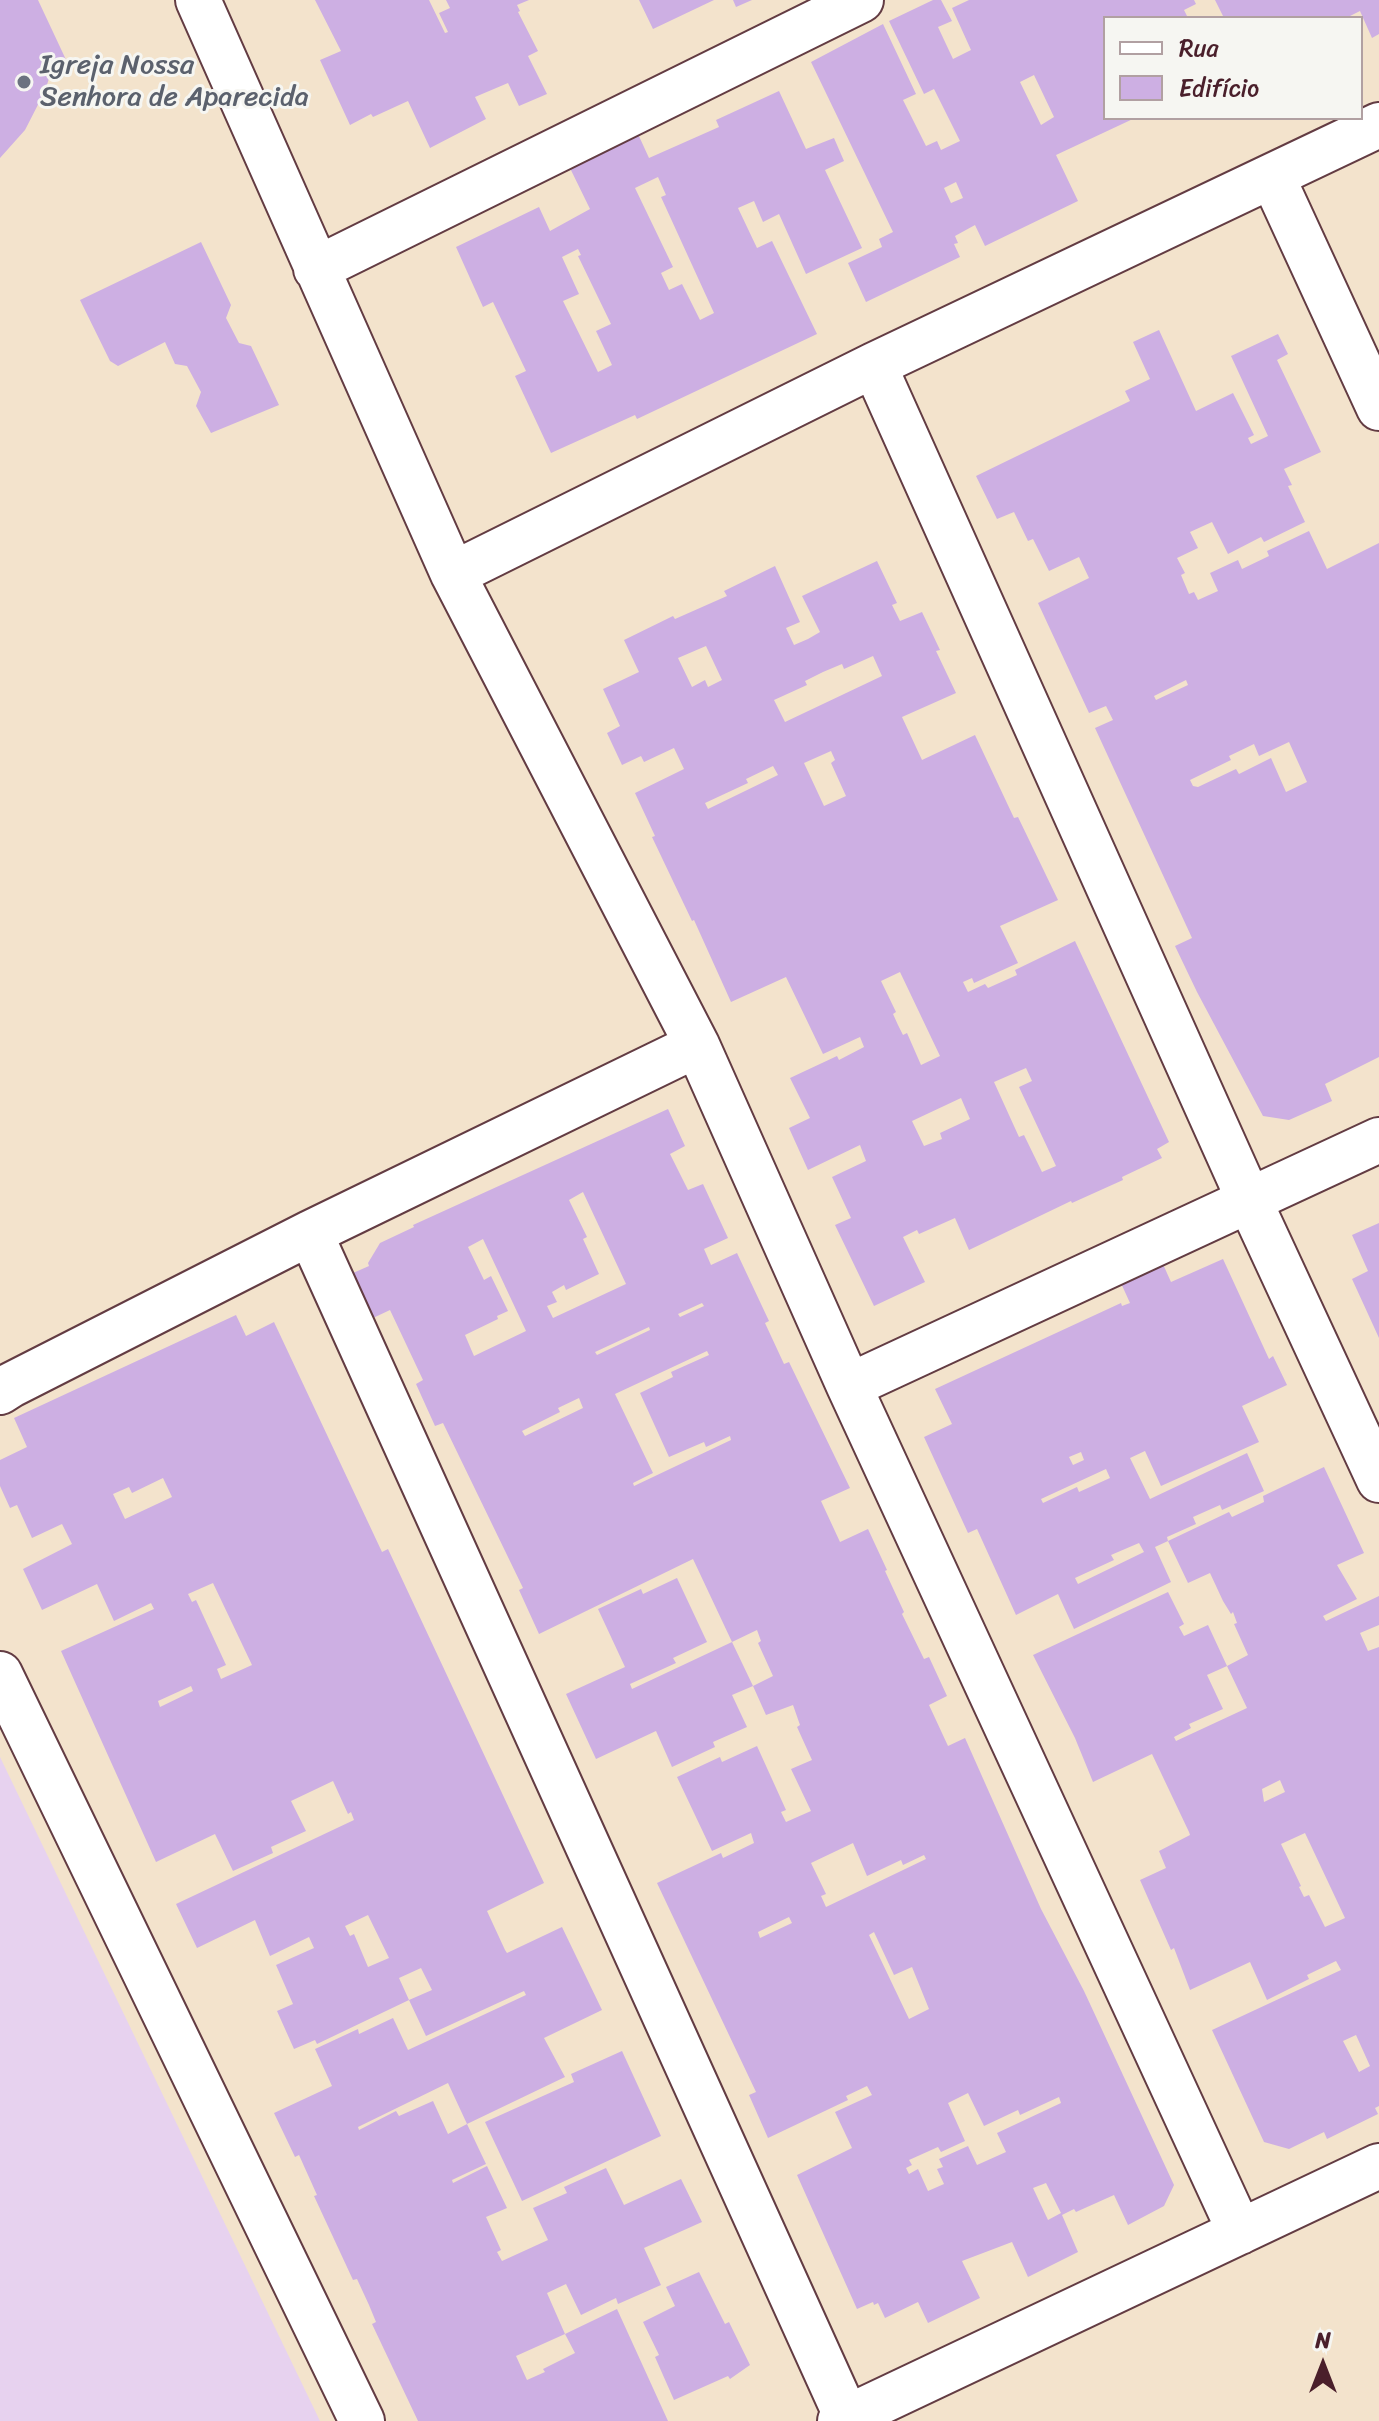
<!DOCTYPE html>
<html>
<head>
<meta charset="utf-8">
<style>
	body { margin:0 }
	#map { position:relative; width:1379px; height:2421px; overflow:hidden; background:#f3e3cc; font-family:Sriracha,sans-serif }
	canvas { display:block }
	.legend { position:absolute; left:1103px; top:16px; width:260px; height:104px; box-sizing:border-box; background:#f6f6f2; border:2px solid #b1a0a2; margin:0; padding:10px 14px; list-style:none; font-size:24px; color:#4a1f2b }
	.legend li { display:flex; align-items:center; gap:16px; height:40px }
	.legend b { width:40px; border:2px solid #b1a0a2 }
	.north { position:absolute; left:1283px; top:2325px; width:80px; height:80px; -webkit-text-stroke:6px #f6f6f2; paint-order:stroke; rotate:0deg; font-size:22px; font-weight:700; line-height:32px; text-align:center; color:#4a1f2b }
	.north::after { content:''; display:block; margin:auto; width:28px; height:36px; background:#4a1f2b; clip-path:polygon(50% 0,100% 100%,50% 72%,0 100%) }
</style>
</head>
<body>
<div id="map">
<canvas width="1379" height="2421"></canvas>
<ul class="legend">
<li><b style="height:10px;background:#fff"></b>Rua</li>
<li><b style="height:22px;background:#cdafe3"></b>Edifício</li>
</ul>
<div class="north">N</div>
</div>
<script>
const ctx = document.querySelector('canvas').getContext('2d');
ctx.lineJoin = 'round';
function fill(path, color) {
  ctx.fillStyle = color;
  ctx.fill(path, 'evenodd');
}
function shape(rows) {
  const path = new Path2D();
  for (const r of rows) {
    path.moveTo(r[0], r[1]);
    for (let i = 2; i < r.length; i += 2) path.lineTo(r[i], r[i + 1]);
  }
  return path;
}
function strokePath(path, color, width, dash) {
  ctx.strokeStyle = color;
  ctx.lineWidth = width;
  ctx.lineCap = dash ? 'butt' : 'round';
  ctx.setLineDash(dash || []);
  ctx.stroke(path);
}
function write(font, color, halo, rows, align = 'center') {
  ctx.font = font + ' Sriracha,sans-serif';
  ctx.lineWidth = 6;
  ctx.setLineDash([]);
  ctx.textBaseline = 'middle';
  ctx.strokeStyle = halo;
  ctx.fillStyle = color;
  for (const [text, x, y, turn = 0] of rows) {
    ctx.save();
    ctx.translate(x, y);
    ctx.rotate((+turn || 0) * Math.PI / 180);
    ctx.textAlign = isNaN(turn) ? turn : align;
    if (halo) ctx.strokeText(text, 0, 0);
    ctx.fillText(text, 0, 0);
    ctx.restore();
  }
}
fill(shape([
	[0,1757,320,2421,0,2421]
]), '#e7d2ef');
fill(shape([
	[0,0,38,0,68,64,51,72,45,91,25,130,0,158],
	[315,0,429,0,445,33,448,32,439,13,450,8,446,0,529,0,517,5,520,11,518,12,538,51,528,56,547,94,519,106,508,83,475,97,486,119,430,148,408,101,373,117,371,114,350,125,320,60,341,51],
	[639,0,714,0,653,29],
	[733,0,752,0,736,7],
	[933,0,941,0,952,21,938,27,953,59,971,50,952,8,969,0,1194,0,1196,4,1184,10,1188,18,1105,18,1105,118,1135,118,1056,155,1078,201,985,246,975,225,955,236,958,243,954,244,960,257,866,302,848,263,882,247,879,239,893,232,811,62,883,24,916,94,903,100,926,146,937,141,941,150,960,141,934,89,924,94,889,21],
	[1034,75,1054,117,1041,125,1020,82],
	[956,182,963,198,951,203,944,188],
	[1215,0,1379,0,1379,34,1372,38,1360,11,1346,18,1224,18],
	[779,91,806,149,834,138,844,161,825,170,862,248,806,274,779,214,763,222,754,201,738,208,757,248,772,241,817,334,637,419,635,415,551,453,515,376,526,371,493,302,483,307,456,247,539,207,550,231,590,209,568,164,638,134,649,158,719,127,716,120],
	[658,177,666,195,661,197,714,313,700,320,682,284,669,290,661,273,673,267,635,188],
	[578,249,581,255,578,256,611,324,596,331,612,365,598,372,563,301,579,294,562,257],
	[201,242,231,305,226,318,239,343,251,346,279,405,211,433,196,406,201,392,187,366,175,364,165,342,118,366,110,361,80,300],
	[1159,330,1196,411,1233,393,1254,435,1248,438,1251,444,1268,436,1231,356,1278,334,1288,354,1277,360,1321,452,1284,469,1292,485,1288,486,1305,522,1264,542,1261,537,1228,554,1212,522,1190,532,1198,548,1177,558,1185,573,1181,575,1189,594,1194,592,1198,600,1218,591,1210,573,1238,560,1242,569,1269,556,1267,551,1309,531,1327,569,1379,543,1379,1057,1325,1084,1332,1101,1289,1120,1263,1116,1197,992,1175,946,1192,938,1095,728,1113,720,1106,706,1089,713,1038,603,1089,578,1079,557,1049,571,1033,539,1028,541,1014,512,997,519,976,476,1130,401,1125,391,1150,379,1133,342],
	[1186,680,1188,685,1156,700,1154,696],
	[1289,742,1307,782,1286,792,1271,758,1239,774,1236,769,1198,787,1193,786,1190,780,1231,760,1229,756,1254,744,1259,756],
	[877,561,897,603,892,605,900,621,922,612,940,650,936,651,956,693,902,717,922,760,975,735,1014,818,1018,817,1058,900,1000,926,1018,963,974,983,972,978,963,982,968,992,985,984,988,988,1017,975,1015,970,1075,941,1169,1142,1157,1149,1162,1158,1122,1177,1123,1180,1072,1203,1071,1201,969,1250,955,1218,919,1234,917,1230,903,1237,925,1282,874,1306,835,1225,851,1218,832,1177,866,1161,860,1145,808,1170,789,1128,810,1118,790,1078,837,1056,839,1060,864,1047,860,1037,823,1054,786,977,731,1002,694,920,692,921,652,837,655,836,635,793,684,769,674,748,644,762,641,756,622,765,607,733,620,726,603,689,639,672,624,640,673,616,675,619,727,596,724,591,775,566,800,622,786,628,794,645,808,639,820,632,802,596],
	[706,646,722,680,708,687,705,680,692,687,678,658],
	[873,656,882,676,785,722,774,700,807,685,805,681,823,672,842,664,844,669],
	[831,751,835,760,831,763,846,796,824,806,804,763],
	[773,766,778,775,708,809,705,803,748,783,746,779],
	[900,972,940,1056,921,1065,907,1033,903,1035,898,1025,893,1014,896,1012,881,981],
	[1026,1068,1032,1081,1019,1087,1056,1166,1042,1172,1024,1135,1019,1137,994,1082],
	[961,1098,970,1119,940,1133,942,1139,924,1146,912,1121],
	[668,1109,685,1146,670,1154,688,1190,703,1184,728,1238,704,1249,711,1265,737,1253,769,1321,765,1323,784,1364,789,1362,850,1488,821,1501,840,1542,868,1529,887,1570,885,1571,904,1612,902,1614,924,1659,929,1657,947,1696,929,1705,948,1746,965,1738,1041,1909,1084,1991,1174,2185,1164,2206,1128,2225,1114,2195,1076,2212,1074,2209,1062,2215,1078,2252,1028,2277,1012,2242,962,2261,980,2298,928,2323,918,2302,885,2318,878,2303,874,2305,873,2302,857,2309,797,2175,852,2148,835,2112,872,2095,867,2086,846,2096,848,2100,768,2138,749,2095,756,2092,657,1883,721,1853,723,1858,754,1843,751,1833,712,1851,677,1777,720,1757,722,1762,757,1746,786,1810,781,1812,786,1822,811,1811,791,1769,812,1760,797,1727,800,1725,793,1705,766,1715,753,1686,773,1676,758,1643,761,1641,757,1630,732,1642,693,1559,539,1634,519,1590,523,1588,443,1423,435,1426,416,1384,423,1380,390,1310,373,1318,353,1273,369,1266,368,1263,380,1243,414,1227,413,1225],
	[583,1192,626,1284,553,1318,547,1306,557,1302,552,1292,564,1285,566,1290,599,1274,583,1239,587,1237,569,1200],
	[483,1239,526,1331,474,1356,465,1335,498,1319,497,1316,508,1311,491,1276,484,1280,468,1247],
	[702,1303,704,1306,680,1317,678,1314],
	[649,1327,650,1330,597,1355,595,1352],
	[707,1351,709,1355,671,1372,673,1377,640,1393,669,1457,704,1442,706,1447,730,1436,731,1440,634,1486,633,1483,653,1473,615,1394],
	[579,1398,583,1408,525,1436,522,1431,560,1412,558,1408],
	[853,1843,867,1876,901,1860,903,1865,924,1855,926,1859,826,1907,821,1896,826,1894,811,1863],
	[789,1917,792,1923,760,1938,758,1932],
	[874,1932,894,1975,912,1967,929,2009,909,2019,869,1935],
	[968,2093,984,2126,1018,2110,1020,2115,1059,2097,1061,2103,997,2133,1006,2152,977,2165,968,2146,939,2159,943,2167,937,2169,944,2184,928,2191,918,2169,909,2174,906,2168,912,2165,909,2160,938,2147,941,2152,965,2141,948,2103],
	[1046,2183,1061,2213,1048,2220,1033,2188],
	[1379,1223,1379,1338,1352,1279,1368,1271,1352,1235],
	[1223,1259,1269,1359,1273,1356,1287,1385,1242,1406,1259,1442,1161,1486,1145,1451,1130,1458,1150,1499,1247,1453,1264,1491,1222,1510,1220,1505,1193,1517,1196,1524,1167,1537,1168,1541,1229,1512,1232,1517,1264,1502,1263,1496,1324,1467,1364,1553,1337,1565,1357,1599,1323,1616,1326,1621,1379,1596,1379,1625,1360,1633,1368,1651,1379,1647,1379,2106,1375,2108,1378,2114,1327,2139,1324,2132,1289,2149,1264,2142,1212,2030,1341,1970,1336,1961,1307,1975,1309,1979,1267,2000,1250,1962,1190,1990,1174,1948,1171,1950,1140,1880,1166,1868,1159,1851,1190,1835,1189,1832,1152,1754,1093,1782,1075,1738,1033,1655,1168,1592,1184,1624,1179,1627,1184,1636,1208,1625,1227,1666,1207,1675,1223,1709,1189,1724,1191,1728,1174,1737,1176,1741,1247,1708,1227,1666,1248,1655,1234,1624,1237,1623,1233,1612,1231,1614,1223,1601,1210,1573,1188,1583,1168,1541,1155,1547,1171,1582,1074,1629,1058,1594,1016,1615,977,1529,968,1533,924,1437,952,1424,935,1389,1121,1303,1122,1306,1130,1303,1120,1281,1162,1262,1171,1282],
	[1081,1452,1084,1460,1073,1465,1069,1457],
	[1106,1469,1110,1478,1079,1492,1077,1487,1043,1503,1041,1499],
	[1139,1543,1144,1552,1078,1584,1075,1578,1114,1560,1111,1555],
	[1280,1780,1285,1792,1264,1802,1262,1789],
	[1305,1833,1345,1918,1325,1927,1309,1895,1304,1897,1299,1887,1301,1886,1281,1844],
	[1356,2035,1370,2066,1359,2072,1343,2041],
	[236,1315,246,1336,274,1322,382,1552,388,1549,544,1883,487,1911,505,1950,507,1953,562,1927,602,2010,544,2038,565,2077,467,2124,448,2083,358,2127,359,2130,396,2111,399,2116,433,2101,448,2134,467,2124,486,2164,452,2180,453,2183,487,2166,507,2208,486,2217,501,2250,497,2252,502,2261,548,2240,533,2208,567,2193,564,2187,606,2168,624,2205,681,2179,702,2222,644,2248,661,2285,618,2304,616,2298,581,2315,566,2284,547,2293,565,2334,516,2356,527,2380,545,2372,543,2369,575,2353,565,2334,617,2309,668,2421,418,2421,372,2324,376,2322,369,2305,357,2279,353,2280,314,2196,317,2195,299,2155,295,2157,274,2113,332,2086,315,2049,358,2029,359,2034,393,2018,408,2050,526,1995,524,1991,426,2036,409,2000,432,1990,421,1968,399,1978,409,2000,317,2044,315,2040,294,2049,277,2011,293,2004,276,1965,314,1948,309,1937,270,1956,255,1920,197,1948,176,1904,354,1820,351,1812,348,1814,333,1781,291,1801,306,1831,271,1847,273,1853,233,1871,215,1834,156,1862,61,1651,154,1609,151,1603,114,1621,97,1584,42,1610,23,1569,72,1544,62,1524,32,1538,17,1505,10,1508,0,1486,0,1460,27,1447,14,1418],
	[163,1478,172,1497,125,1519,113,1494,129,1487,132,1493],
	[213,1583,252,1665,221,1679,217,1669,226,1665,196,1600,192,1602,188,1594],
	[191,1686,193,1691,160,1707,158,1701],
	[368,1915,389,1958,368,1967,354,1934,350,1936,345,1926],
	[677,1578,707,1642,673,1658,676,1663,630,1684,632,1689,732,1642,753,1686,732,1695,747,1727,713,1742,715,1747,672,1767,656,1731,596,1759,566,1694,625,1667,598,1609,641,1589,643,1594],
	[622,2051,661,2136,522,2201,485,2122,574,2082,571,2074],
	[699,2272,725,2324,729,2322,750,2365,730,2379,728,2376,674,2400,655,2357,659,2355,643,2322,675,2306,666,2287]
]), '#cdafe3');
const minor = shape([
	[198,0,453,574,697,1045,849,1386,1240,2232],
	[1272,176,1379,408],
	[316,269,861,0],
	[874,365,1249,1200,1379,1480],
	[453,574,874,365,1379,125],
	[310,1233,847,2418],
	[849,1386,1379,1140],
	[0,1392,11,1385,310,1233,697,1045],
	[0,1674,362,2421],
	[840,2421,1379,2166]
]);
strokePath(minor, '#633c43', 48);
strokePath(minor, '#fff', 44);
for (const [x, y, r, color] of [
	[24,82,8,"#6b7280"]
]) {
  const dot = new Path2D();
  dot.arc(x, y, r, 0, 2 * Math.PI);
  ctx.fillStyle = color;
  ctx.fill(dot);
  strokePath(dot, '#f6f6f2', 3);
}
write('28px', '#5b616d', '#f6f6f2', [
	["Igreja Nossa",40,66],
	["Senhora de Aparecida",40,98]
], 'left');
</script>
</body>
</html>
